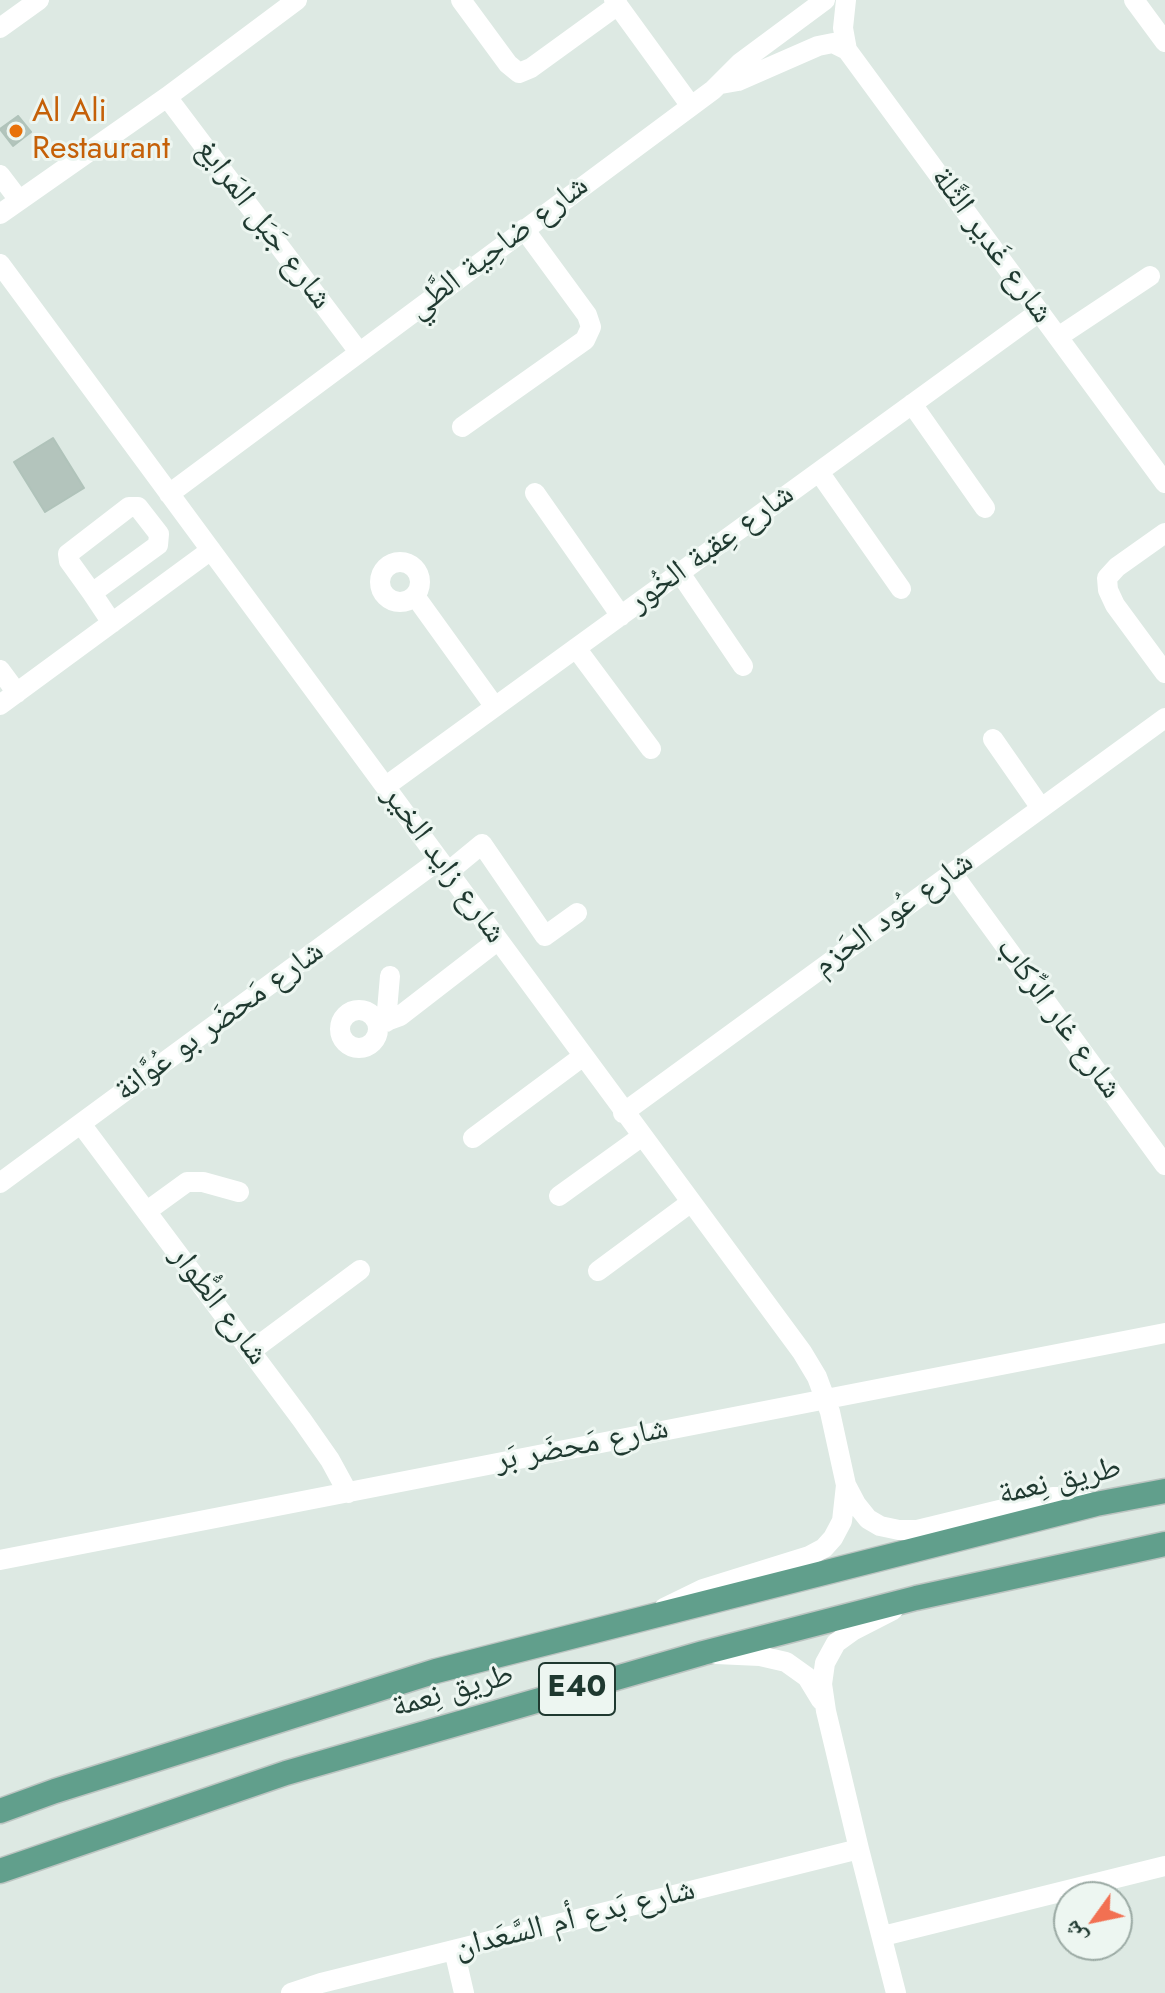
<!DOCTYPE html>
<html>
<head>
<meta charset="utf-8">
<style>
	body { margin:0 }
	#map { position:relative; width:1165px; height:1993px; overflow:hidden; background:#dde9e3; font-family:Jost,"Noto Naskh Arabic",sans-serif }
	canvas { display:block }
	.north { position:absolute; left:1053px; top:1881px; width:80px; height:80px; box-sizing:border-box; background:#edf6f1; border:2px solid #9baaa4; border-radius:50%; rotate:237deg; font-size:22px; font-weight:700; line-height:32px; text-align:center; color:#1f3930 }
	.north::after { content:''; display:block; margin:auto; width:28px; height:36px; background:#f27052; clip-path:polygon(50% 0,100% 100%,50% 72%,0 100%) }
</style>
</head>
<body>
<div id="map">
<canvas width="1165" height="1993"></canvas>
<div class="north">ش</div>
</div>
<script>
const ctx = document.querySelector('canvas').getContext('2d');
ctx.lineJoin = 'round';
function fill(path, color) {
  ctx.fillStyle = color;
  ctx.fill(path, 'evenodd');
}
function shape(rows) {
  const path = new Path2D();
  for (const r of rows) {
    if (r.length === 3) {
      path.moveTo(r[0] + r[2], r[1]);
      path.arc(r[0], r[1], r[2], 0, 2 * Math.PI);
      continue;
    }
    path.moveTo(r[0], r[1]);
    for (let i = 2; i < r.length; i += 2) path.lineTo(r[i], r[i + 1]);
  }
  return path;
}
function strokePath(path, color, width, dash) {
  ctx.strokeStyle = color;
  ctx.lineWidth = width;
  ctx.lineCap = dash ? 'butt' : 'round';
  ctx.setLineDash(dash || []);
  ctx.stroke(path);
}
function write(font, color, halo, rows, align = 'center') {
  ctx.font = font + ' Jost,"Noto Naskh Arabic",sans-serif';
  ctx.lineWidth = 6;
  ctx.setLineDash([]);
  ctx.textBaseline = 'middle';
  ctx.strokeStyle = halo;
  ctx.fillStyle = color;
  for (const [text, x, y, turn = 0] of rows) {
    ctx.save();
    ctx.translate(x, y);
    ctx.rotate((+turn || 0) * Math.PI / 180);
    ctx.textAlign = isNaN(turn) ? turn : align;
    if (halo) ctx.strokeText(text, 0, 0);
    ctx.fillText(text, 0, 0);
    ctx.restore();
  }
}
const building = shape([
	[18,116,31,132,13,146,0,129,18,116],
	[53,438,84,488,45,512,14,462,53,438]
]);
fill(building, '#b3c4bc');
strokePath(building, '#b0c3ba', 2);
const major = shape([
	[0,1811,55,1791,436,1671,1096,1504,1165,1491],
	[0,1871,286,1773,703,1653,916,1598,1165,1544]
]);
strokePath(major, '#bcc4c1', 27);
strokePath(shape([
	[461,0,508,64,519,73,531,68,618,5],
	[614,0,691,106],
	[846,0,843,28,847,50,1165,483],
	[1134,0,1165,42],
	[0,28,39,0],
	[721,84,738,81,818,46,833,43,847,50],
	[167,97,359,352],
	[0,175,19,200],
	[0,214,167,97,297,0],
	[0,264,802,1352,817,1377,830,1412,846,1485,842,1521,833,1538,824,1548,809,1556,703,1589,664,1608],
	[1058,337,1150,276],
	[912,404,985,508],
	[462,427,585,340,591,327,587,315,524,229],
	[819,472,901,589],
	[535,493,621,616],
	[169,494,713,90,740,63,825,0],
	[1165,533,1117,567,1107,578,1108,590,1115,605,1165,673],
	[400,582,20],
	[680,573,743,666],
	[92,593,158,545,159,534,138,507,129,507,68,554,69,561,92,593,112,623],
	[415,596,495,707],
	[576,648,651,749],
	[0,670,17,693],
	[0,705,211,550],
	[993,739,1041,808],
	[386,786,1039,312],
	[448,872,482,844,545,936,577,913],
	[952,873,1165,1165],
	[359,1029,19],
	[386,1022,390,976],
	[378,1024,400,1016,497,941],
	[623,1113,1165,718],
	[81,1124,302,1420,330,1460,348,1493],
	[473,1138,582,1057],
	[0,1183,439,860],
	[559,1196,641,1137],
	[147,1211,187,1182,203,1182,239,1192],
	[598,1271,690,1203],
	[251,1351,360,1270],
	[846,1485,856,1504,868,1519,880,1526,899,1530,917,1530,1053,1497,1071,1497,1096,1504],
	[0,1560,1165,1333],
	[893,1610,854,1630,836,1643,825,1663,822,1684,826,1711,859,1849,896,1993],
	[716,1654,760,1656,786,1662,807,1677,821,1700],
	[883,1936,1165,1866],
	[454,1950,464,1993],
	[291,1993,321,1983,859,1849]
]), '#fff', 20);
strokePath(major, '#619f8c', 24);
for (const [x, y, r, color] of [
	[16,131,8,"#e8710a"]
]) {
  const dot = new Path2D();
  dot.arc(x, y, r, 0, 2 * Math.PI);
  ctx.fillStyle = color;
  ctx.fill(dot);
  strokePath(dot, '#edf6f1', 3);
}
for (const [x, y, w] of [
	[577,1689,76]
]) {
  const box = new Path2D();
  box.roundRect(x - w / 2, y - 26, w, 52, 6);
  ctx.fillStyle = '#edf6f1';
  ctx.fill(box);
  strokePath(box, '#1f3930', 2);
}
write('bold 30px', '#1f3930', null, [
	["E40",577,1689]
]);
write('32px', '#c56008', '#edf6f1', [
	["Al Ali",32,113],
	["Restaurant",32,150]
], 'left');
write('32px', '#1f3930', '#edf6f1', [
	["شارع جَبَل المَرايغ",263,225,53],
	["شارع غَدير الثَّلة",991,246,54],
	["شارع ضاحِية الطَّي",499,248,-37],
	["شارع عِقبة الخُور",712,549,-36],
	["شارع زايد الخير",443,865,54],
	["شارع عُود الحَزم",894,915,-36],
	["شارع غار الرِّكاب",1058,1019,54],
	["شارع مَحضَر بو عُوَّانة",220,1022,-36],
	["شارع الطُّوار",218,1306,53],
	["شارع مَحضَر بَر",582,1446,-11],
	["طريق نِعمة",1060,1482,-13],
	["طريق نِعمة",453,1692,-16],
	["شارع بَدع أم السَّعَدان",575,1920,-14]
]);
</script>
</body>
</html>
